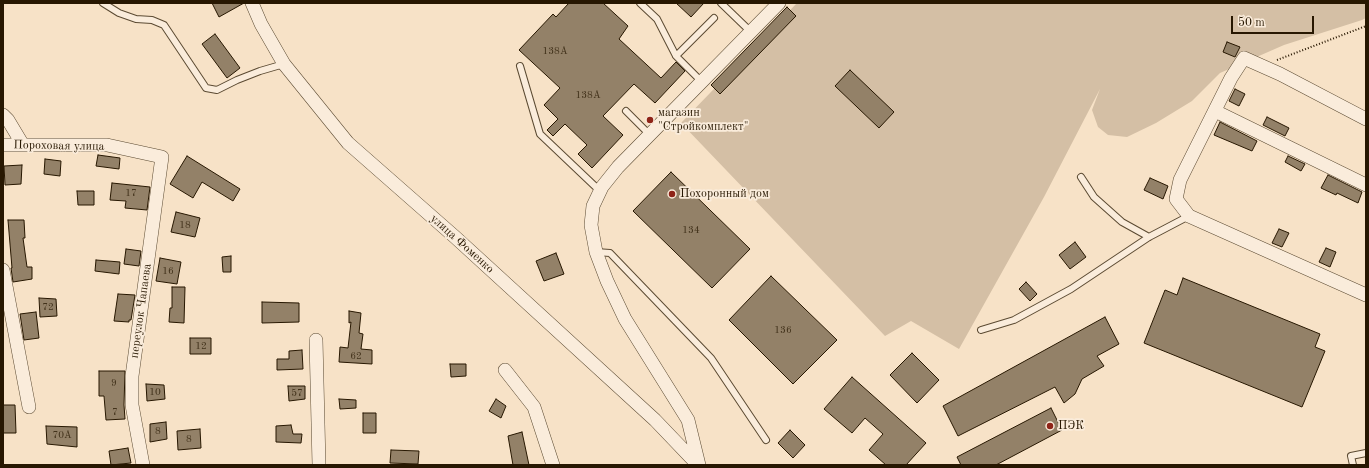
<!DOCTYPE html>
<html>
<head>
<meta charset="utf-8">
<style>
	body { margin:0 }
	#map { position:relative; width:1369px; height:468px; overflow:hidden; background:#f7e2c7; font-family:"Old Standard TT",serif }
	canvas { display:block }
	.frame { position:absolute; inset:0; border:4px solid #271701; pointer-events:none }
	.scale { position:absolute; left:1231px; top:16px; width:83px; height:18px; box-sizing:border-box; border:2px solid #271701; border-top:0; padding-left:5px; font-size:12px; line-height:14px; white-space:nowrap; color:#271701; -webkit-text-stroke:3px #faecdb; paint-order:stroke }
</style>
</head>
<body>
<div id="map">
<canvas width="1369" height="468"></canvas>
<div class="frame"></div>
<div class="scale">50 m</div>
</div>
<script>
const ctx = document.querySelector('canvas').getContext('2d');
ctx.lineJoin = 'round';
function fill(path, color) {
  ctx.fillStyle = color;
  ctx.fill(path, 'evenodd');
}
function shape(rows) {
  const path = new Path2D();
  for (const r of rows) {
    path.moveTo(r[0], r[1]);
    for (let i = 2; i < r.length; i += 2) path.lineTo(r[i], r[i + 1]);
  }
  return path;
}
function strokePath(path, color, width, dash) {
  ctx.strokeStyle = color;
  ctx.lineWidth = width;
  ctx.lineCap = dash ? 'butt' : 'round';
  ctx.setLineDash(dash || []);
  ctx.stroke(path);
}
function write(font, color, halo, rows, align = 'center') {
  ctx.font = font + ' "Old Standard TT",serif';
  ctx.lineWidth = 3.5;
  ctx.setLineDash([]);
  ctx.textBaseline = 'middle';
  ctx.strokeStyle = halo;
  ctx.fillStyle = color;
  for (const [text, x, y, turn = 0] of rows) {
    ctx.save();
    ctx.translate(x, y);
    ctx.rotate((+turn || 0) * Math.PI / 180);
    ctx.textAlign = isNaN(turn) ? turn : align;
    if (halo) ctx.strokeText(text, 0, 0);
    ctx.fillText(text, 0, 0);
    ctx.restore();
  }
}
fill(shape([
	[797,3,1366,3,1366,18,1362,20,1284,45,1220,73,1192,101,1156,123,1127,137,1108,135,1098,127,1092,110,1100,89,1044,197,959,349,911,321,885,336,681,123]
]), '#d4bfa5');
const building = shape([
	[212,3,244,3,219,17,212,3],
	[569,3,603,3,628,26,619,39,661,78,676,62,685,71,655,103,634,84,603,116,623,135,592,168,578,154,587,145,565,124,553,136,547,130,558,119,544,105,560,88,519,50,553,14,556,17,569,3],
	[676,3,704,3,691,17,676,3],
	[787,7,796,16,720,94,711,85,787,7],
	[215,34,240,68,227,78,202,44,215,34],
	[1227,42,1240,47,1235,57,1223,52,1227,42],
	[850,70,894,112,879,128,835,86,850,70],
	[1235,89,1245,94,1239,106,1229,101,1235,89],
	[1267,117,1289,128,1285,136,1263,125,1267,117],
	[1220,122,1257,141,1252,151,1214,135,1220,122],
	[98,155,120,158,119,169,96,166,98,155],
	[187,156,240,189,233,201,202,182,193,198,170,184,187,156],
	[1288,156,1305,164,1301,171,1285,162,1288,156],
	[45,159,61,161,60,176,44,174,45,159],
	[22,165,21,184,5,185,4,166,22,165],
	[671,172,750,249,712,288,633,211,671,172],
	[1328,175,1362,192,1358,203,1337,193,1336,195,1321,188,1328,175],
	[1150,178,1168,186,1163,199,1144,190,1150,178],
	[112,183,150,187,147,210,125,208,126,201,110,200,112,183],
	[77,191,94,191,94,205,78,205,77,191],
	[176,212,200,218,195,237,171,232,176,212],
	[8,220,24,220,25,238,23,238,27,267,32,267,32,279,13,282,11,268,12,268,8,220],
	[1279,229,1289,233,1282,247,1272,243,1279,229],
	[1075,242,1086,257,1070,269,1059,255,1075,242],
	[1326,248,1336,252,1330,267,1319,262,1326,248],
	[126,249,141,251,139,266,124,264,126,249],
	[556,253,564,274,544,281,536,261,556,253],
	[231,256,231,272,223,272,222,257,231,256],
	[160,258,181,262,177,284,156,281,160,258],
	[96,260,120,262,119,274,95,271,96,260],
	[771,276,837,340,793,384,729,320,771,276],
	[1183,278,1320,334,1315,347,1325,351,1302,407,1144,343,1165,290,1177,295,1183,278],
	[1026,282,1037,294,1030,301,1019,289,1026,282],
	[172,287,185,287,184,323,169,322,170,308,172,308,172,287],
	[118,294,135,295,131,320,129,320,129,322,114,321,118,294],
	[39,298,56,299,57,316,40,317,39,298],
	[262,302,299,303,299,322,262,323,262,302],
	[349,311,361,313,359,333,363,334,361,349,372,350,372,364,339,362,340,347,348,348,351,322,349,323,349,311],
	[36,312,39,338,24,340,20,314,36,312],
	[1105,317,1119,344,1097,356,1104,366,1082,379,1075,394,1064,403,1055,387,958,436,943,406,1105,317],
	[190,338,211,338,211,354,190,354,190,338],
	[302,350,303,369,277,370,277,359,289,359,289,351,302,350],
	[912,353,939,380,917,403,890,375,912,353],
	[450,364,466,364,466,376,451,377,450,364],
	[99,371,125,371,124,405,125,419,106,420,104,396,99,396,99,371],
	[852,377,926,443,906,465,886,465,869,450,883,434,865,418,852,433,824,409,852,377],
	[146,384,164,385,165,399,147,401,146,384],
	[288,386,305,386,305,399,289,401,288,386],
	[339,399,356,400,356,408,340,409,339,399],
	[496,399,506,406,501,418,489,411,496,399],
	[3,405,15,405,16,433,3,433,3,405],
	[1051,408,1062,430,996,465,961,465,957,457,1051,408],
	[363,413,376,413,376,433,363,433,363,413],
	[166,422,167,439,150,442,150,424,166,422],
	[291,425,293,434,302,434,301,443,276,442,276,426,291,425],
	[46,426,77,427,77,447,47,444,46,426],
	[200,429,201,448,178,450,177,431,200,429],
	[790,430,805,445,793,458,778,443,790,430],
	[522,432,529,465,513,465,508,436,522,432],
	[128,448,131,463,111,465,109,451,128,448],
	[391,450,419,451,418,464,390,463,391,450]
]);
fill(building, '#938168');
strokePath(building, '#271701', 1);
const service = shape([
	[103,3,119,13,136,19,152,20,164,25,206,88,217,90,237,80,260,71,284,64],
	[640,3,657,19,676,56,702,82],
	[721,3,751,32],
	[676,56,714,18],
	[520,66,540,134,600,191],
	[626,111,650,135],
	[1081,177,1094,197,1122,222,1149,237],
	[596,252,610,253,711,358,766,440],
	[981,330,1014,320,1071,289,1149,237,1189,216],
	[1353,465,1351,456,1366,453]
]);
const minor = shape([
	[252,3,261,24,284,64,348,143,455,237,655,420,698,465],
	[1215,111,1366,185],
	[3,115,8,120,23,145],
	[1366,119,1280,74,1244,58,1231,78,1180,180,1176,199,1189,216,1366,295],
	[3,145,107,145,162,157,132,376,132,405,143,465],
	[3,270,29,407],
	[316,340,319,465],
	[505,370,534,407,553,465],
	[699,465,688,420,625,319,607,281,596,252,591,225,593,206,602,187,618,167,779,3]
]);
strokePath(service, '#5b4a32', 8);
strokePath(minor, '#5b4a32', 14);
strokePath(shape([
	[1277,60,1366,26]
]), '#271701', 2, [1, 2]);
strokePath(service, '#faecdb', 6);
strokePath(minor, '#faecdb', 13);
for (const [x, y, r, color] of [
	[650,120,4,"#8f2418"],
	[672,194,4,"#8f2418"],
	[1050,426,4,"#8f2418"]
]) {
  const dot = new Path2D();
  dot.arc(x, y, r, 0, 2 * Math.PI);
  ctx.fillStyle = color;
  ctx.fill(dot);
  strokePath(dot, '#faecdb', 1.5);
}
write('10px', '#42321b', null, [
	["138А",555,51],
	["138А",588,95],
	["17",131,193],
	["18",185,225],
	["134",691,230],
	["16",168,271],
	["72",48,307],
	["136",783,330],
	["12",201,346],
	["62",356,356],
	["9",114,383],
	["10",155,392],
	["57",297,393],
	["7",115,412],
	["8",158,431],
	["70А",62,435],
	["8",189,439]
]);
write('12px', '#271701', '#faecdb', [
	["магазин",658,113],
	["\"Стройкомплект\"",658,127],
	["Похоронный дом",680,194],
	["ПЭК",1058,426]
], 'left');
write('12px', '#271701', '#faecdb', [
	["Пороховая улица",59,146,1],
	["улица Фоменко",462,244,42],
	["переулок Чапаева",141,311,-82]
]);
</script>
</body>
</html>
